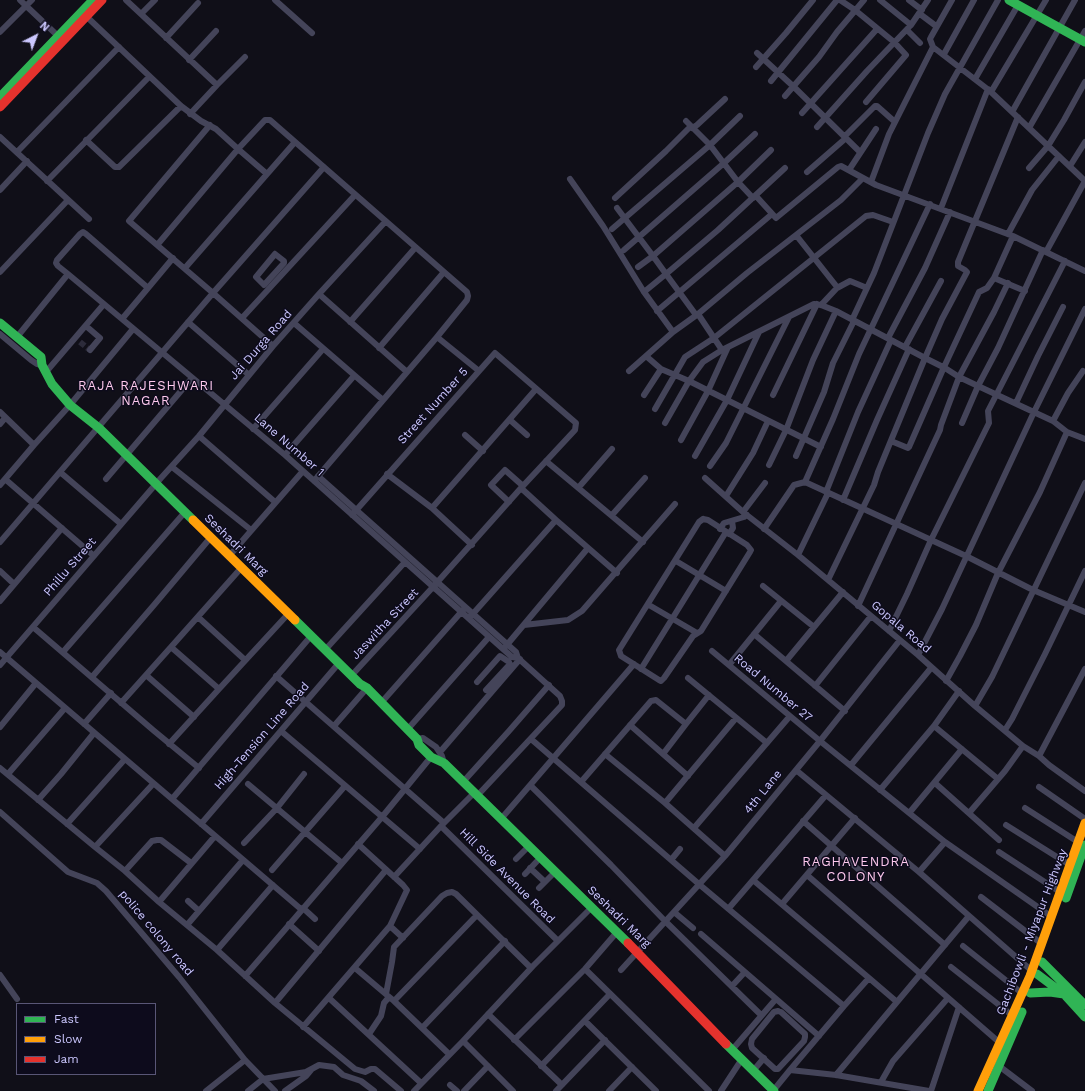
<!DOCTYPE html>
<html>
<head>
<meta charset="utf-8">
<style>
	body { margin:0 }
	#map { position:relative; width:1085px; height:1091px; overflow:hidden; background:#100f18; font-family:"Work Sans",sans-serif }
	canvas { display:block }
	.legend { position:absolute; left:16px; top:1003px; width:140px; height:72px; box-sizing:border-box; background:#0d0b1c; border:1px solid #595676; margin:0; padding:5px 7px; list-style:none; font-size:12px; color:#cbc7fe }
	.legend li { display:flex; align-items:center; gap:8px; height:20px }
	.legend b { width:20px; border:1px solid #595676 }
	.north { position:absolute; left:16px; top:16px; width:40px; height:40px; -webkit-text-stroke:3px #0d0b1c; paint-order:stroke; rotate:42deg; font-size:11px; font-weight:700; line-height:16px; text-align:center; color:#cbc7fe }
	.north::after { content:''; display:block; margin:auto; width:14px; height:18px; background:#cbc7fe; clip-path:polygon(50% 0,100% 100%,50% 72%,0 100%) }
</style>
</head>
<body>
<div id="map">
<canvas width="1085" height="1091"></canvas>
<ul class="legend">
<li><b style="height:5px;background:#30b455"></b>Fast</li>
<li><b style="height:5px;background:#ff9f0a"></b>Slow</li>
<li><b style="height:5px;background:#e5322d"></b>Jam</li>
</ul>
<div class="north">N</div>
</div>
<script>
const ctx = document.querySelector('canvas').getContext('2d');
ctx.lineJoin = 'round';
function shape(rows) {
  const path = new Path2D();
  for (const r of rows) {
    path.moveTo(r[0], r[1]);
    for (let i = 2; i < r.length; i += 2) path.lineTo(r[i], r[i + 1]);
  }
  return path;
}
function strokePath(path, color, width, dash) {
  ctx.strokeStyle = color;
  ctx.lineWidth = width;
  ctx.lineCap = dash ? 'butt' : 'round';
  ctx.setLineDash(dash || []);
  ctx.stroke(path);
}
function write(font, color, halo, rows, align = 'center') {
  ctx.font = font + ' "Work Sans",sans-serif';
  ctx.lineWidth = 3;
  ctx.setLineDash([]);
  ctx.textBaseline = 'middle';
  ctx.strokeStyle = halo;
  ctx.fillStyle = color;
  for (const [text, x, y, turn = 0] of rows) {
    ctx.save();
    ctx.translate(x, y);
    ctx.rotate((+turn || 0) * Math.PI / 180);
    ctx.textAlign = isNaN(turn) ? turn : align;
    if (halo) ctx.strokeText(text, 0, 0);
    ctx.fillText(text, 0, 0);
    ctx.restore();
  }
}
strokePath(shape([
	[80,342,90,350]
]), '#2c2b3a', 6, [6, 3]);
strokePath(shape([
	[20,0,58,36],
	[126,0,217,85],
	[275,0,312,33],
	[840,0,855,10,894,42,906,55,866,102],
	[880,0,911,25],
	[909,0,922,10],
	[952,0,931,37,930,39,933,47,990,91,1085,181],
	[141,14,155,0],
	[920,14,936,26],
	[87,17,181,106,201,121,216,129,238,149,265,120,270,120,467,292,468,296,467,300,437,337,314,481],
	[907,30,920,43],
	[0,32,32,0],
	[166,38,198,3],
	[757,53,794,87,860,152],
	[944,54,974,0],
	[189,60,216,31],
	[756,67,786,33,813,0],
	[975,79,1018,5],
	[771,81,837,0],
	[991,92,1046,0],
	[785,96,819,57,837,32,864,0],
	[1012,112,1075,0],
	[802,113,877,29],
	[190,114,217,85,245,57],
	[210,125,129,221,213,293,273,346],
	[817,127,867,71,911,25,928,0],
	[692,128,697,125,725,99],
	[1029,128,1085,31],
	[845,136,875,106,877,106,895,122],
	[0,137,89,219],
	[86,140,115,167,119,167,181,106],
	[17,152,119,47],
	[1070,166,1085,142],
	[1029,168,1048,146,1064,120,1085,82],
	[849,170,876,129],
	[807,172,846,138],
	[570,179,603,226,644,292,673,332],
	[47,181,149,77],
	[871,182,889,134,933,47],
	[0,190,27,161],
	[756,196,776,218,838,167,841,166,876,185,1013,236,1085,271],
	[615,198,666,151,691,126],
	[753,198,738,182,771,150],
	[617,208,653,256,638,267],
	[941,208,988,89],
	[612,229,710,145,740,116],
	[1008,234,1032,190,1059,156],
	[796,235,837,287,836,289,821,305],
	[158,244,238,149,267,174],
	[624,250,724,163,755,134],
	[1046,252,1085,181],
	[275,254,284,261,284,263,264,285,256,277,275,254],
	[185,268,295,142],
	[0,272,68,200],
	[994,278,1025,291],
	[148,288,173,258],
	[837,288,850,281,867,288],
	[644,292,666,274,653,256,738,182,710,145,686,121],
	[319,294,407,372],
	[657,311,772,214],
	[698,314,722,350],
	[696,315,666,274,718,230,785,168],
	[242,318,355,195],
	[122,319,148,288,86,234,83,232,80,234,57,260,56,263,58,266,68,274,285,455,512,657,518,658],
	[852,320,874,273,928,133,945,94,998,0],
	[188,322,249,375],
	[350,322,415,248],
	[294,323,383,400],
	[86,326,100,338,90,350],
	[0,334,31,360,37,364,42,365],
	[17,337,68,274],
	[437,337,479,371],
	[888,338,925,268,950,212],
	[905,347,941,281],
	[379,348,444,272],
	[646,356,661,369,689,381,821,447],
	[629,371,673,332,698,314,747,273,841,200,863,178],
	[46,372,104,304],
	[644,395,661,369],
	[773,395,817,304],
	[1016,403,1038,356,1063,307],
	[655,409,685,357,714,338,866,216,873,215,893,222],
	[0,412,34,445],
	[510,420,527,435],
	[1053,421,1068,393,1083,371],
	[665,423,689,381,703,362,722,350,814,304,821,305,836,311,925,358,945,368,959,377,978,386,1053,421,1067,432,1085,439],
	[962,423,978,386,998,348,1043,250],
	[0,424,5,418],
	[253,429,323,349],
	[465,435,483,451],
	[199,436,275,502],
	[681,440,708,391,728,347],
	[891,441,908,448,909,447,944,367,979,292,987,288,994,278,1013,236],
	[285,455,354,376],
	[695,456,727,400,759,332],
	[796,456,824,392,833,363,854,321],
	[546,461,643,542],
	[769,465,786,430,813,360,836,311],
	[710,466,726,443,789,317],
	[172,467,251,530],
	[60,472,121,524],
	[387,474,432,508],
	[318,476,516,652,518,658,560,696,562,701,562,705,477,796],
	[705,478,743,512,798,555,918,655,975,706,1023,746,1039,756,1049,765,1085,791],
	[5,479,94,556],
	[106,479,192,378],
	[805,482,966,556,1033,590,1085,612],
	[0,485,34,445,70,405,133,329],
	[579,487,612,449],
	[521,488,556,520,617,573],
	[826,492,858,412,891,340],
	[726,496,753,453,768,421],
	[843,500,877,420,909,349],
	[509,502,491,485,505,470,523,486],
	[743,512,765,483],
	[352,515,495,353,576,423,575,430,521,488,433,587,352,675],
	[612,515,645,478],
	[703,519,708,520,747,545,751,550,750,552,701,631,693,636,664,678,661,681,659,680,621,656,619,650,699,522,703,519],
	[720,529,724,523,744,517,747,515],
	[764,529,794,485,805,482,833,419,859,354,930,204],
	[729,534,733,528,732,521],
	[0,542,213,293,324,167],
	[472,545,432,508,536,389],
	[230,555,303,471],
	[798,555,828,493],
	[676,561,726,591],
	[0,571,14,584],
	[828,580,874,485,878,472,925,358,942,319,967,272,965,270,958,266,958,262,1018,117],
	[763,586,814,627],
	[0,601,62,528],
	[649,605,697,633],
	[858,606,940,430,941,425,959,377,994,312,1008,283],
	[471,616,556,520],
	[198,617,245,660],
	[524,625,568,620,582,611,675,504],
	[33,627,153,730,199,768],
	[889,631,907,594,931,540,989,423,988,411,1065,261],
	[754,634,845,711],
	[506,646,588,548],
	[171,647,242,567],
	[325,650,405,562],
	[712,651,820,741,945,842,1052,917],
	[0,652,302,910],
	[63,652,185,512],
	[918,655,942,609,1034,412,1085,309],
	[786,661,843,592],
	[0,665,161,478,199,436,273,346,319,294,385,222],
	[729,665,781,601],
	[641,669,726,532],
	[146,675,194,717],
	[276,676,444,823],
	[92,677,154,605,211,537],
	[688,678,767,743],
	[946,681,960,656,976,625,998,573,1040,492,1067,432],
	[477,682,500,656,509,662,510,664,486,690],
	[815,686,871,616],
	[219,689,289,613],
	[121,703,171,647,219,689,169,744],
	[381,703,463,610],
	[975,706,992,677,1085,483],
	[84,724,111,693],
	[630,725,688,776],
	[334,726,367,688],
	[934,726,998,779],
	[0,727,36,683],
	[407,730,489,637],
	[1005,730,1012,719,1045,654,1085,571],
	[281,731,420,849],
	[417,739,423,738,436,747,442,756,444,763],
	[531,739,700,885,844,1006],
	[440,752,520,659],
	[605,754,665,803,725,856],
	[663,754,686,724],
	[1039,756,1085,669],
	[851,765,931,668],
	[0,768,95,847],
	[796,770,919,872,1032,971],
	[8,774,65,708],
	[463,782,509,731,549,685],
	[581,782,651,701,656,700,686,724,709,695],
	[935,783,999,840],
	[153,784,95,847,125,871,159,902,217,950,273,885],
	[248,784,342,863],
	[530,785,611,865,665,921,761,1015],
	[1039,787,1085,819],
	[880,790,934,726,959,691],
	[172,799,311,636],
	[38,800,61,774,94,733],
	[665,803,736,718],
	[1025,808,1078,842],
	[0,812,68,872,97,883,106,891,179,977,245,1060,275,1091],
	[910,812,962,749],
	[969,813,1005,771,1023,746],
	[501,819,634,664],
	[803,821,945,945],
	[67,824,125,759],
	[201,824,339,663],
	[1006,825,1073,867],
	[441,826,558,941],
	[694,828,790,716],
	[244,843,277,808,304,774],
	[358,844,403,885,407,890,390,926,403,938],
	[999,852,1060,892],
	[516,859,529,846],
	[671,860,680,849],
	[530,868,545,882],
	[272,870,345,786],
	[125,871,152,841,157,840,161,840,191,863],
	[919,872,945,842],
	[525,874,540,858],
	[807,875,1000,1043],
	[394,877,441,826,474,793],
	[753,880,869,978],
	[539,888,555,872],
	[981,897,1042,944],
	[188,901,199,911],
	[159,902,215,836],
	[782,904,855,818],
	[303,908,315,919],
	[729,908,826,795],
	[674,912,693,928],
	[289,924,319,951],
	[187,925,243,860],
	[701,934,819,1036],
	[963,946,1023,994],
	[217,950,275,1003,355,1069,365,1072,371,1069,375,1069,401,1091],
	[951,967,1013,1016],
	[355,968,394,1001,449,1054],
	[585,969,709,1091],
	[621,970,725,856,820,741,900,640],
	[0,975,17,999],
	[245,976,382,817,431,757],
	[732,986,744,973],
	[386,994,392,962,394,947,442,896,447,893,452,892,456,894,531,968],
	[329,998,421,1083],
	[394,1001,477,915],
	[275,1003,386,870],
	[778,1011,781,1012,805,1034,805,1037,804,1041,778,1069,775,1069,752,1048,751,1044,752,1039,774,1012,778,1011],
	[488,1014,562,1085],
	[585,1021,656,1091],
	[303,1027,390,926],
	[422,1028,505,941],
	[369,1034,381,1016,384,1003,389,997],
	[514,1040,585,969,617,932],
	[732,1050,775,1000],
	[541,1066,610,994],
	[999,1066,1032,1091],
	[753,1071,764,1058],
	[836,1075,897,1002],
	[881,1082,893,1061,948,998],
	[450,1085,457,1091],
	[206,1091,245,1060],
	[248,1091,263,1079,306,1072,319,1065,334,1067,343,1075,361,1081,374,1091],
	[285,1091,306,1076,311,1070],
	[414,1091,463,1041],
	[464,1091,488,1066],
	[513,1091,463,1041,533,966,591,908],
	[556,1091,605,1040],
	[609,1091,632,1067],
	[721,1091,742,1059],
	[773,1091,790,1070],
	[929,1091,836,1075,790,1070,844,1006,869,978,897,1002,969,916],
	[931,1091,959,1007]
]), '#444459', 6);
strokePath(shape([
	[1009,0,1085,42],
	[0,97,93,0],
	[0,323,41,357,42,365,52,384,70,405,99,428,193,520],
	[295,620,360,684,367,688,417,739,419,745,431,757,444,763,628,943],
	[1066,898,1085,845],
	[1042,962,1085,1005],
	[1037,974,1061,992],
	[1030,993,1050,992,1064,994,1085,1017],
	[726,1044,774,1091],
	[988,1091,1022,1012]
]), '#30b455', 9);
strokePath(shape([
	[193,520,295,620],
	[978,1091,1030,976,1085,823]
]), '#ff9f0a', 9);
strokePath(shape([
	[0,107,102,0],
	[628,943,726,1044]
]), '#e5322d', 9);
write('12px', '#cbc7fe', '#0d0b1c', [
	["Jai Durga Road",261,345,-49],
	["Street Number 5",433,406,-48],
	["Lane Number 1",289,445,41],
	["Seshadri Marg",236,545,44],
	["Phillu Street",70,567,-49],
	["Jaswitha Street",385,624,-47],
	["Gopala Road",901,627,40],
	["Road Number 27",773,688,40],
	["High-Tension Line Road",262,736,-49],
	["4th Lane",763,792,-51],
	["Hill Side Avenue Road",507,876,45],
	["Seshadri Marg",619,917,44],
	["Gachibowli - Miyapur Highway",1032,932,-69],
	["police colony road",156,933,50]
]);
ctx.letterSpacing = '1px';
write('13px', '#fec9ed', '#0d0b1c', [
	["RAJA RAJESHWARI",146,386],
	["NAGAR",146,401],
	["RAGHAVENDRA",856,862],
	["COLONY",856,877]
]);
ctx.letterSpacing = '0px';
</script>
</body>
</html>
